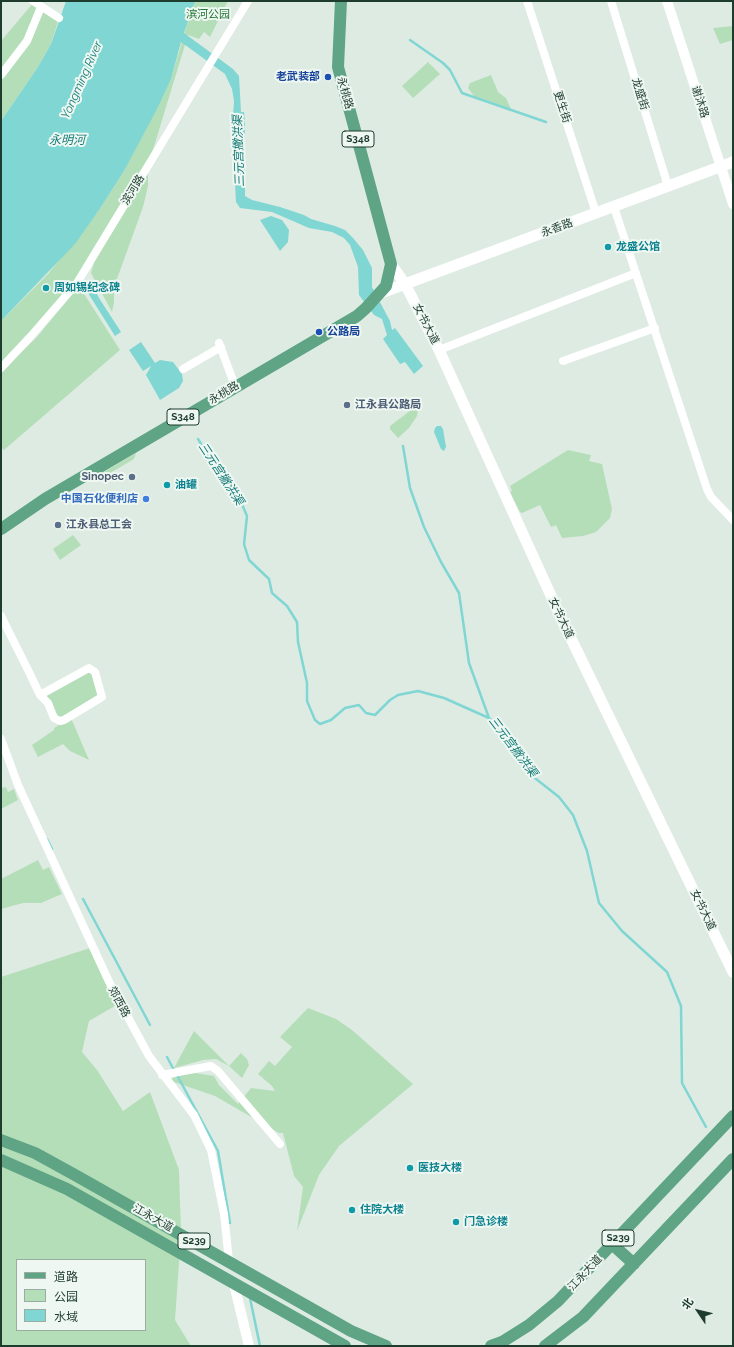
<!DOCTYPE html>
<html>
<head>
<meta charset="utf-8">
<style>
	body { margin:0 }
	#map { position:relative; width:734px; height:1347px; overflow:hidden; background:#deebe3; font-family:Raleway,"Noto Sans SC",sans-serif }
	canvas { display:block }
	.frame { position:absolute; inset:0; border:2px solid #1e3c2e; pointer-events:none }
	.legend { position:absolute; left:16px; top:1259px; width:130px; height:72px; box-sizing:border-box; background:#eef7f1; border:1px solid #9baca3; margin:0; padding:5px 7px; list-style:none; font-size:12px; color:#1e3c2e }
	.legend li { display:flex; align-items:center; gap:8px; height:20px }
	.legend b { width:20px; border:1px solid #9baca3 }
	.north { position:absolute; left:678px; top:1291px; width:40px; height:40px; -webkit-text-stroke:3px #eef7f1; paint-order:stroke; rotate:305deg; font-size:11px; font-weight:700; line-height:16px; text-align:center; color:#1e3c2e }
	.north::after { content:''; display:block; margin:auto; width:14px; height:18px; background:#1e3c2e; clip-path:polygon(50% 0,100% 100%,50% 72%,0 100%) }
</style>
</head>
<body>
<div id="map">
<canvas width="734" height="1347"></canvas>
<div class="frame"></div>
<ul class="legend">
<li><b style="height:5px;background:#5ea485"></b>道路</li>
<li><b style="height:11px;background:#b4deb8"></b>公园</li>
<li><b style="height:11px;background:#80d6d2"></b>水域</li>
</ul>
<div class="north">北</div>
</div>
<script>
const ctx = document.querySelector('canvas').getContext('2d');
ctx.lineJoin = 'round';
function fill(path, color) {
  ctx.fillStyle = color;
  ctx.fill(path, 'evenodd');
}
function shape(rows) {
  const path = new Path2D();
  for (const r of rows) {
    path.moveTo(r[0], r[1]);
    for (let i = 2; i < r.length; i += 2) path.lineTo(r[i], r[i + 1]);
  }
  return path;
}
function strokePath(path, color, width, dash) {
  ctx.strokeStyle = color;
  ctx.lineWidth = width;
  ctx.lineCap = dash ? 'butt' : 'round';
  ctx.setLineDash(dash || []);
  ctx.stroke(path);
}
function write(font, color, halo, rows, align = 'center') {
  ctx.font = font + ' Raleway,"Noto Sans SC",sans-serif';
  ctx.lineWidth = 4;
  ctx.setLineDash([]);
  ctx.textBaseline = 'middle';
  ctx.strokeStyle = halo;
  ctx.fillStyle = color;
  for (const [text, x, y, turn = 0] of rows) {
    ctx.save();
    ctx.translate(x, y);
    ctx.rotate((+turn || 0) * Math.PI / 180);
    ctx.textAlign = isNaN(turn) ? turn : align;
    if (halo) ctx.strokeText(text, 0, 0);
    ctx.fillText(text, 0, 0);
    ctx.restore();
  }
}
fill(shape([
	[194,1,228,1,210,37,204,32,199,39,188,35,148,166,148,186,143,207,118,276,114,288,114,303,112,312,91,273,98,249,77,283,1,367,1,321,48,274,101,207,124,171,171,79],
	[34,2,59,18,51,44,38,67,1,121,1,41],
	[733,26,733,40,720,44,713,28],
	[428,62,440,74,413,98,402,86],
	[491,75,498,92,506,98,511,109,474,96,468,88,470,83],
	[79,286,120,350,4,450,1,447,1,372,37,337],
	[419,404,417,416,409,428,398,438,390,429,390,426],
	[568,450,591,455,589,461,602,464,612,509,610,518,596,532,583,536,562,538,556,525,551,527,540,505,522,513,520,512,510,492,512,491,510,486],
	[136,453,134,459,105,476,99,475],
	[73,535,81,545,60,560,53,549],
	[89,668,102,692,60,721,41,696],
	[71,718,89,760,70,751,63,744,38,757,32,745,54,730,54,728],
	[6,787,8,792,14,789,18,800,1,809,1,788],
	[38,860,43,870,49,867,62,894,41,903,23,903,1,909,1,879],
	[93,947,120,1003,89,1021,82,1052,97,1070,123,1111,150,1092,179,1170,181,1234,175,1320,191,1346,1,1346,1,977],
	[17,1260,145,1260,145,1330,17,1330],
	[308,1008,336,1019,352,1030,413,1084,339,1146,319,1175,297,1231,303,1187,294,1176,283,1133,279,1133,215,1096,168,1080,189,1072,214,1076,219,1085,238,1104,251,1088,275,1091,272,1086,258,1074,269,1061,275,1066,292,1047,280,1037],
	[194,1031,229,1066,241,1053,247,1059,249,1065,242,1078,229,1066,216,1059,203,1060,174,1068]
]), '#b4deb8');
fill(shape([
	[66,1,195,1,184,33,233,69,239,76,241,112,244,112,245,123,245,196,252,200,280,207,304,215,311,219,335,226,345,230,353,238,363,250,372,268,372,287,390,321,392,330,395,328,423,366,414,374,405,362,400,364,383,339,387,335,382,319,374,315,359,295,358,267,350,245,344,238,332,232,309,228,272,212,240,208,236,202,232,130,234,101,232,89,225,74,181,42,171,79,157,109,124,171,101,207,75,244,1,321,1,121,38,67,51,44],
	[271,216,282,220,289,230,288,242,280,251,260,220],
	[90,280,99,298,121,332,115,336,83,285],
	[141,342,155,363,160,360,173,362,182,374,183,381,179,388,160,400,146,375,151,366,143,371,129,350],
	[437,426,441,426,443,429,446,447,444,451,441,449,434,432,435,428]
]), '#80d6d2');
strokePath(shape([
	[410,40,443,63,450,70,462,93,546,122],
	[198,439,217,470,238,495,247,516,244,544,249,560,269,579,272,593,287,606,297,622,298,642,307,683,307,701,315,720,320,724,331,720,345,708,359,705,366,713,375,715,390,700,398,695,418,691,444,698,489,718],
	[403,446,410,488,424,527,441,562,459,593,469,663,489,718,503,731,531,775,559,797,573,815,587,851,599,903,622,931,667,972,681,1006,682,1083,706,1127],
	[47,839,52,849],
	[83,899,150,1025],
	[167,1057,174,1070],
	[177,1075,218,1151,230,1223],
	[250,1298,260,1346]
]), '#80d6d2', 2.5);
strokePath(shape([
	[33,1,59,18],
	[527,1,596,213],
	[611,1,668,186],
	[1,75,27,41,41,7],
	[614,207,707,489,711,497,733,520],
	[219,343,235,386],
	[439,350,636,273],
	[563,361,655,328],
	[1,368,31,336,77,283,248,1],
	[183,369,221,347],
	[1,616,29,672,40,695,48,703,54,718,60,721,64,720,102,697,95,672,89,668,40,695],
	[1,739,18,785,111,986,149,1056,194,1115,211,1150,224,1214,229,1261],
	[162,1075,211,1066,218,1071,280,1144]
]), '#fff', 8);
strokePath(shape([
	[667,1,733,204],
	[234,1284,249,1346]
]), '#fff', 10);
strokePath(shape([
	[391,264,405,284,439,350,563,622,733,972],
	[381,293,733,162]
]), '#fff', 11);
strokePath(shape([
	[1,529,45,499,357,316,366,308,386,286,391,264,338,67,341,1],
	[1,1140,35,1153,75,1175,351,1331,386,1346],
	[1,1160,67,1189,345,1346],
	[612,1244,634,1264],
	[491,1346,502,1342,529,1325,558,1301,733,1116],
	[545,1346,583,1317,733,1159]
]), '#5ea485', 12);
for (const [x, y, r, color] of [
	[328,77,4,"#1a4fb4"],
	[608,247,4,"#0f9aa8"],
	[46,288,4,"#0f9aa8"],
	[319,332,4,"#1a4fb4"],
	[347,405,4,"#5c6f8a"],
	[132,477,4,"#5c6f8a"],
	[167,485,4,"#0f9aa8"],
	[146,499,4,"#3f7fe0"],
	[58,525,4,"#5c6f8a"],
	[410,1168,4,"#0f9aa8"],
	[352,1210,4,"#0f9aa8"],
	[456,1222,4,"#0f9aa8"]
]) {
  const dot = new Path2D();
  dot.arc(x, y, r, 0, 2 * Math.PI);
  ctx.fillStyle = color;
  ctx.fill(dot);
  strokePath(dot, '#eef7f1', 1.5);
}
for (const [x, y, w] of [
	[358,139,32],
	[183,417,32],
	[618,1238,32],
	[194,1241,32]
]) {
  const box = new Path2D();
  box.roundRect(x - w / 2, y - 8, w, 16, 3);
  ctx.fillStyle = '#eef7f1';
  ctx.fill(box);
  strokePath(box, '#1e3c2e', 1);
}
write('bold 10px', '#1e3c2e', null, [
	["S348",358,139],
	["S348",183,417],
	["S239",618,1238],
	["S239",194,1241]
]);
write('11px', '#257635', '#eef7f1', [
	["滨河公园",208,15]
]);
write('bold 11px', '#164399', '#eef7f1', [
	["老武装部",320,77],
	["公路局",327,332,"left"]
], 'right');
write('11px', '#1e3c2e', '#eef7f1', [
	["永桃路",345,93,74],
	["龙盛街",640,94,73],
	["谢沐路",700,102,72],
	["更生街",562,107,72],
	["滨河路",133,190,-59],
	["永香路",557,228,-20],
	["女书大道",426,324,63],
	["永桃路",224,393,-31],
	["女书大道",561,618,65],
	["女书大道",703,910,64],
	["郊西路",119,1002,62],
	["江永大道",153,1218,29],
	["江永大道",585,1273,-47]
]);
write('bold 11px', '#0d838f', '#eef7f1', [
	["龙盛公馆",616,247],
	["周如锡纪念碑",54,288],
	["油罐",175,485],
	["医技大楼",418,1168],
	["住院大楼",360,1210],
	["门急诊楼",464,1222]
], 'left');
write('bold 11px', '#4e5e75', '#eef7f1', [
	["江永县公路局",355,405],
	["Sinopec",124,477,"right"],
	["江永县总工会",66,525]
], 'left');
write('bold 11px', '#366cbe', '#eef7f1', [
	["中国石化便利店",138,499]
], 'right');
write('italic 12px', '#147c79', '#eef7f1', [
	["Yongming River",82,80,-66],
	["永明河",67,140],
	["三元宫撇洪渠",239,151,-92],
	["三元宫撇洪渠",221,474,57],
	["三元宫撇洪渠",513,747,53]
]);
</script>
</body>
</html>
